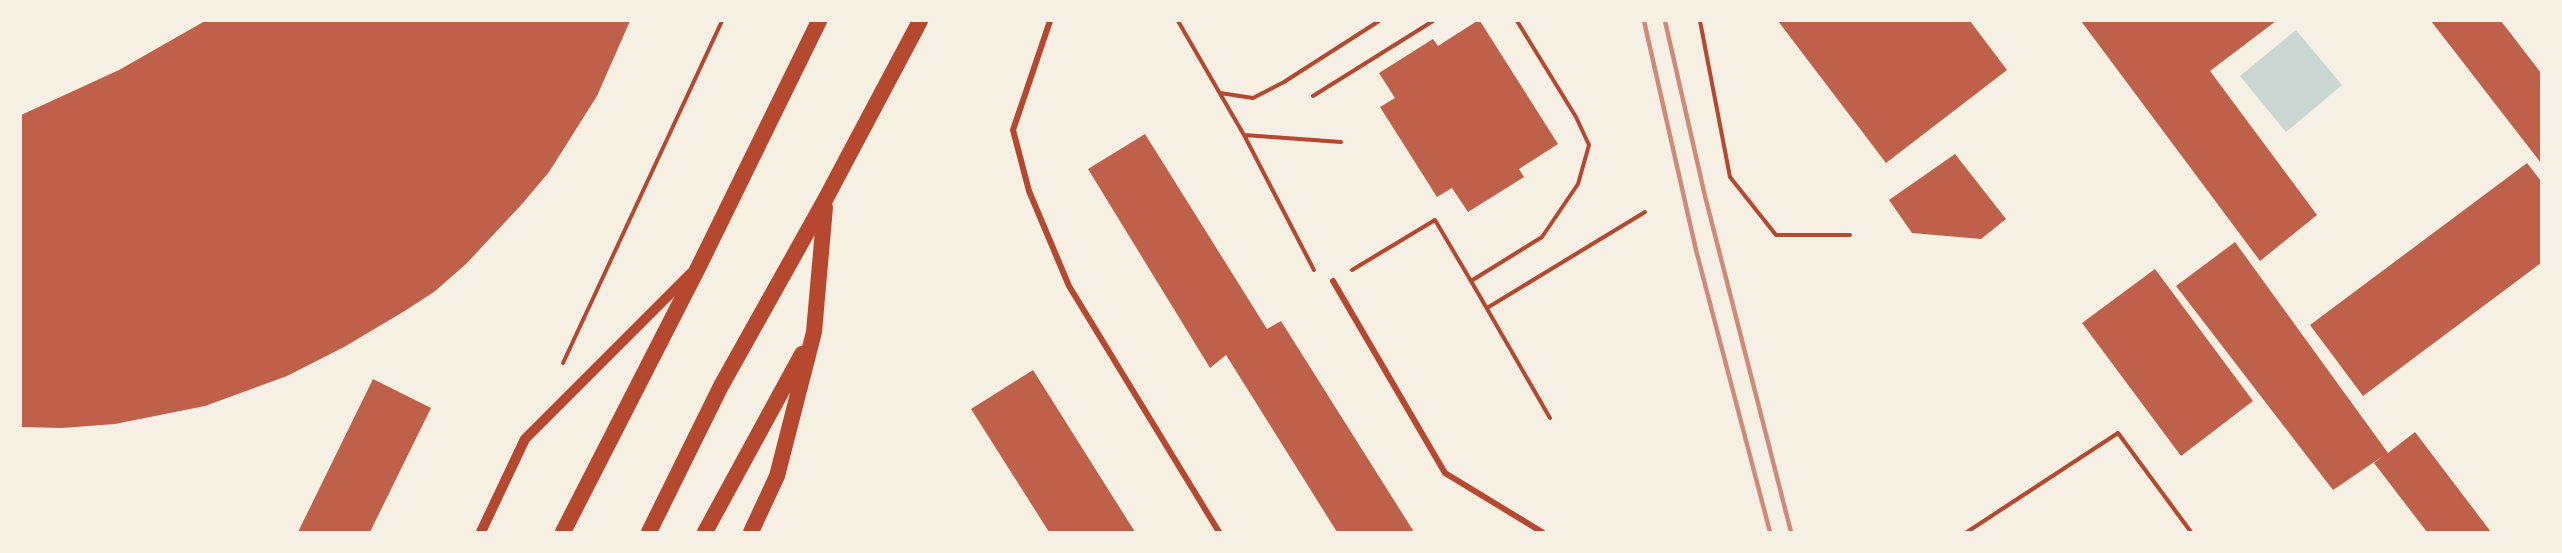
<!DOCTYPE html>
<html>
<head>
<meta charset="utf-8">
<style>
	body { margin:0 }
	#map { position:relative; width:2562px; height:553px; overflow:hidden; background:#f6efe4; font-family:"Playfair Display",serif }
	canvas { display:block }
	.frame { position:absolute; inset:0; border:22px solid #f6efe4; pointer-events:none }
</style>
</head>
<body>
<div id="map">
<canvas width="2562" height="553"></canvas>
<div class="frame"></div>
</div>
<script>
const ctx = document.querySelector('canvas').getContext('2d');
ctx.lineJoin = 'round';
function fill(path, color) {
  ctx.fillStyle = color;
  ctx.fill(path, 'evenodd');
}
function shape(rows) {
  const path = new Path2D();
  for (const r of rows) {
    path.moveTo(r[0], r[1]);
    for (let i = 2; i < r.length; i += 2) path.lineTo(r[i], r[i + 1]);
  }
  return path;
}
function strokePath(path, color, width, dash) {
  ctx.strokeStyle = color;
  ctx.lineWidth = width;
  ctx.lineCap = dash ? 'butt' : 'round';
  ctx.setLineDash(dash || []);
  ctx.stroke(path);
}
fill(shape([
	[2296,30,2342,85,2286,132,2240,76]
]), '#c9d6d2');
fill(shape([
	[205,21,630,21,597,96,549,172,522,204,466,264,434,292,403,312,344,347,287,376,205,406,115,424,62,428,21,427,21,115,119,70],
	[1477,21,1480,21,1558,144,1519,169,1524,177,1468,212,1452,188,1437,197,1380,107,1395,98,1379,73,1433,39,1438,46],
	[1778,21,1970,21,2007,70,1886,163],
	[2081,21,2276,21,2210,71,2317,215,2260,261],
	[2431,21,2501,21,2541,73,2541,163],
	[1145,134,1267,329,1281,321,1414,532,1337,532,1226,355,1210,368,1088,169],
	[1955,154,2006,219,1981,239,1912,233,1889,200],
	[2527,163,2541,181,2541,263,2363,396,2310,325],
	[2235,242,2388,453,2415,432,2491,532,2427,532,2374,463,2383,456,2333,490,2176,286],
	[2155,269,2253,401,2181,456,2082,323],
	[1033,370,1135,532,1049,532,971,409],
	[373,379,431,408,370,532,298,532]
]), '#bf614a');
strokePath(shape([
	[1178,21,1244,135,1314,270],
	[1700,21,1730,177,1776,235,1850,235],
	[1220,93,1253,98,1284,82,1379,21],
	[1313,96,1433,21],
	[1244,135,1341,142],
	[1352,270,1435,220,1471,281,1542,237,1578,184,1589,145,1576,117,1517,21],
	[1471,281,1550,418],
	[1487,308,1645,212],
	[563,363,722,21],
	[1967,532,2118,433,2191,532]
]), '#b5482f', 4);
strokePath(shape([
	[1050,21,1013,130,1029,191,1069,286,1219,532],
	[1333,281,1445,473,1542,532]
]), '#b5482f', 6);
strokePath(shape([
	[481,532,525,439,690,274]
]), '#b5482f', 10);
strokePath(shape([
	[563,532,699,266,819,21],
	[649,532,721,386,825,200,920,21],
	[705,532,802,354],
	[751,532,777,476,814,332,825,207]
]), '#b5482f', 16);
strokePath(shape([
	[1644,21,1696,250,1770,532],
	[1665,21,1705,196,1791,532]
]), '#cf8b77', 4.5);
</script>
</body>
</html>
